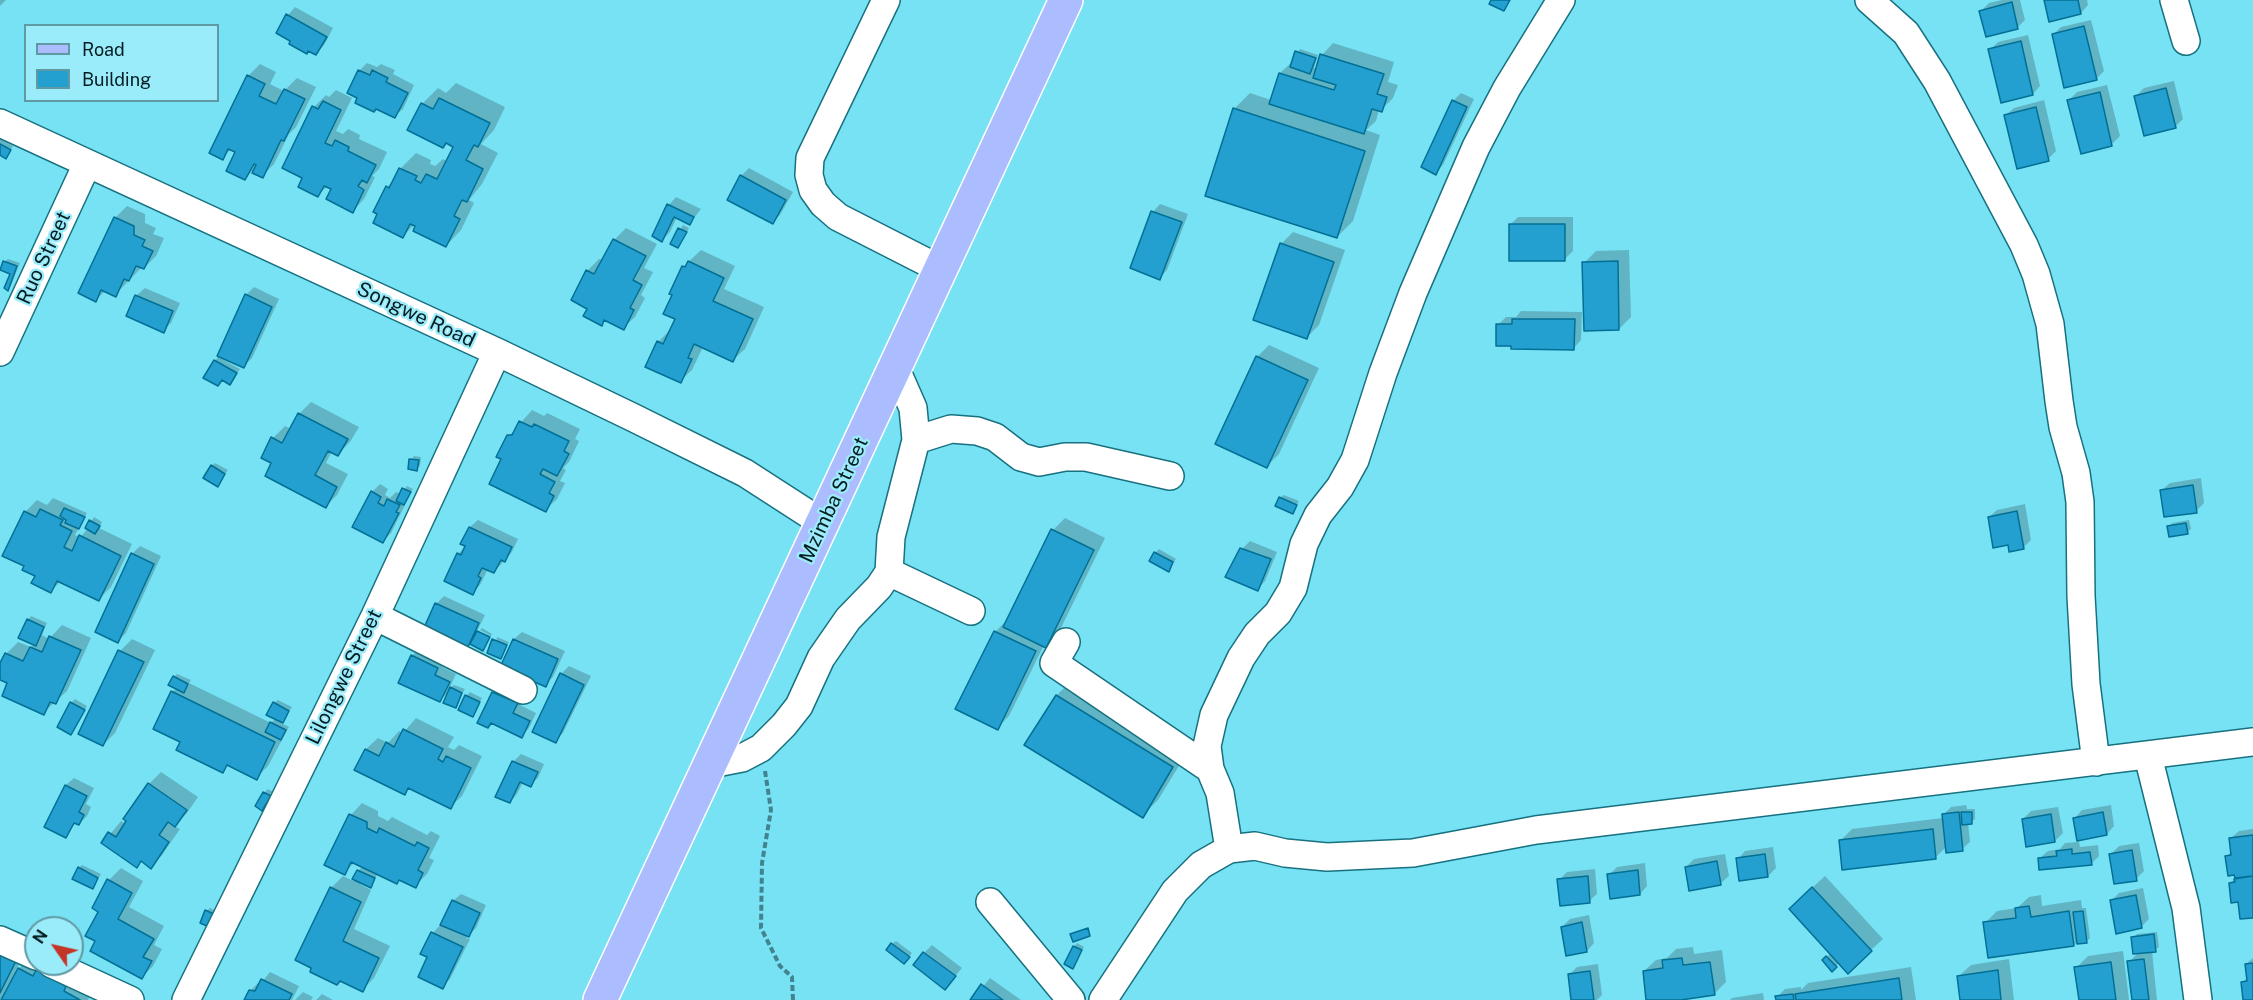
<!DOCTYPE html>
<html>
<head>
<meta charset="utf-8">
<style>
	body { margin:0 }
	#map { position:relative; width:2253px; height:1000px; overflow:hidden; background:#78e2f5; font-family:"Public Sans",sans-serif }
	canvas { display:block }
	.legend { position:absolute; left:24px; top:24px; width:195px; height:78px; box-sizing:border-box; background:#9becfb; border:2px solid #5f99a3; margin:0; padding:8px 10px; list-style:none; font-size:18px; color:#051c20 }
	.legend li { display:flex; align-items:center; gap:12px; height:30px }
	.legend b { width:30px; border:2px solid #5f99a3 }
	.north { position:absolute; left:24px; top:916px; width:60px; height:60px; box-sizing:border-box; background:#9becfb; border:2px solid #5f99a3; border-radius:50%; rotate:304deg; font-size:16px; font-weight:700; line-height:24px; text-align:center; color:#051c20 }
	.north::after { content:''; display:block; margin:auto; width:21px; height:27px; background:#c33626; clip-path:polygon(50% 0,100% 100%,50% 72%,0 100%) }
</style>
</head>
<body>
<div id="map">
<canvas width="2253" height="1000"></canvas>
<ul class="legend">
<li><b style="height:8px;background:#acbdff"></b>Road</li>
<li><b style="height:16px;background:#24a0d0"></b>Building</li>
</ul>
<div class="north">N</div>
</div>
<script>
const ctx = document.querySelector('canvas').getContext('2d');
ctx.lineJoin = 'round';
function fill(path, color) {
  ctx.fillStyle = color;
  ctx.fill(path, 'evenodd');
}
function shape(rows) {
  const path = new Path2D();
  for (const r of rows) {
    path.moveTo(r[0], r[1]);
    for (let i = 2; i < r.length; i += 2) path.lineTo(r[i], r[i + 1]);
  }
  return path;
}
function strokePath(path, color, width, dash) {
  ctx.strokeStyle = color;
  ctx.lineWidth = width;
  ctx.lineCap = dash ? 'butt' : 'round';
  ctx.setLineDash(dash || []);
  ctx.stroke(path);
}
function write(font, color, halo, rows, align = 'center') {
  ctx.font = font + ' "Public Sans",sans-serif';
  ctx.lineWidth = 4.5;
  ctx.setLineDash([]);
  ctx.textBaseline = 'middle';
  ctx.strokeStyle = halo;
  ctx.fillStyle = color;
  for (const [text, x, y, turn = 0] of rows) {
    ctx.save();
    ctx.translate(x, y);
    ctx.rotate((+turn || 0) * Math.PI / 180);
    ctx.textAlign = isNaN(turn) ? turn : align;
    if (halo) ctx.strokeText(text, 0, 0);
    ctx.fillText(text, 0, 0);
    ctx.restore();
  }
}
fill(shape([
	[0,0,6,0,0,6],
	[2002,0,2020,0,2025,20,2017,28,1981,11,1989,3],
	[2045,0,2087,0,2088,5,2081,13],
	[295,7,333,28,324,45,316,53,278,32,288,15],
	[2091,20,2104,71,2096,79,2053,35,2061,27],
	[2028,35,2040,86,2033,94,1990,50,1998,42],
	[1333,43,1394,62,1388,82,1398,85,1393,98,1381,110,1379,109,1376,121,1366,130,1380,135,1353,221,1337,237,1234,109,1250,93,1271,100,1280,73,1292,62,1300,49,1318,55,1314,68,1317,69,1322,55],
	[367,63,377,67,381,64,395,70,393,74,414,85,403,109,395,116,349,93,360,70],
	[260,64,276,72,270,84,284,91,297,78,316,87,296,127,289,134,274,164,262,176,252,171,245,178,237,152,231,149,223,158,248,76],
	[2174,81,2183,119,2175,127,2136,96,2144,88],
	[456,83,505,107,494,130,481,144,498,153,482,184,469,200,474,203,461,230,446,246,419,220,403,236,387,187,396,178,401,168,416,153,431,160,430,164,435,166,443,159,447,161,455,146,447,142,443,146,422,104,438,88,446,93],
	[2107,85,2120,136,2112,144,2082,152,2069,100,2077,92],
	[336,90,352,98,336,131,343,134,348,129,360,135,359,139,387,152,379,169,372,176,375,177,364,199,353,211,333,189,328,186,318,195,304,177,314,107,326,95,329,97],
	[1461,93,1474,99,1443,165,1436,173,1453,101],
	[2044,100,2056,151,2048,159,2006,115,2014,108],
	[0,139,13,146,6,157,0,154],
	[749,168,793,192,780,215,772,223,741,176],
	[676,197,701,209,690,223,677,217,670,232,662,240,669,205],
	[1160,204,1188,214,1167,270,1160,278,1153,212],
	[127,206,145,214,145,223,156,228,153,234,164,238,156,256,144,268,142,267,115,295,105,291,96,300,115,218],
	[1518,217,1573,217,1573,251,1565,259,1510,225],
	[683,225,689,228,678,246,672,243],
	[626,228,657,244,644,268,653,272,641,295,645,298,635,317,623,328,606,319,601,324,589,308,573,299,587,271,599,259,603,260,614,240],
	[1293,232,1345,250,1319,325,1307,337,1281,244],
	[701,250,735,266,724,289,764,307,745,349,733,360,703,347,692,370,680,381,658,342,670,330,677,318,683,267],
	[1629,250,1631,317,1619,329,1584,263,1596,251],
	[8,259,20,263,11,285,7,289,12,273,4,262],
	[254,287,279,299,252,358,244,366,246,295],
	[145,288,180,303,171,323,163,331,128,316,137,295],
	[1521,311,1582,312,1581,340,1574,348,1498,325,1506,317,1516,317],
	[1269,345,1319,368,1279,454,1267,466,1257,357],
	[218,357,240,369,230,383,215,361],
	[311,402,359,427,350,442,338,454,332,451,326,463,348,474,337,495,326,506,273,463,273,438,285,426,291,429,299,414],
	[532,410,544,416,547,413,580,429,575,439,579,441,569,462,563,468,566,470,560,481,565,483,557,499,545,510,503,459,509,436],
	[414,456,421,457,420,466,416,469,411,460],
	[215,463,228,470,217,485,212,466],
	[2201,478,2204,503,2196,511,2162,490,2170,483],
	[380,484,388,489,385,495,390,498,396,492,401,494,407,486,413,489,403,504,405,505,391,533,383,541,372,492],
	[1284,495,1299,501,1293,512,1280,498],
	[53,498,87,513,75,535,80,538,88,528,87,528,94,517,102,522,99,528,132,544,111,587,99,599,61,581,51,591,37,575,25,512,37,500,47,505],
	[2025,504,2031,540,2023,548,2009,543,1989,517,1997,510],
	[1065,518,1105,538,1058,634,1046,646,1044,645,1009,716,997,728,957,708,995,632,1007,620,1053,530],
	[478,520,518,539,512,552,494,572,488,569,480,585,472,593,458,554,467,545,462,543,470,527],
	[2189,520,2191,529,2187,532,2169,527,2172,523],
	[1250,541,1277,552,1265,581,1258,589,1242,549],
	[140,546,161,556,126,633,118,641,132,554],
	[1159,549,1176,559,1169,570,1155,553],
	[444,596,485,615,478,629,478,633,489,639,482,649,471,643,465,649,425,629,436,604],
	[31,616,47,623,42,635,49,639,62,625,91,638,67,691,43,713,9,683,0,678,0,667,6,654,18,642,31,647,35,644,28,620],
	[482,628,492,634,491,636,480,630],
	[522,632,565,651,553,677,545,685,503,664,514,639],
	[497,637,509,642,501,657,496,642],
	[132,639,155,650,115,733,103,745,120,651],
	[420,648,445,660,442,667,456,674,449,689,454,685,465,689,455,707,450,691,440,700,400,682,412,656],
	[569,666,591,676,563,733,555,741,561,674],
	[177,674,191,680,189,683,271,723,276,718,274,703,278,700,292,707,281,723,289,727,268,766,256,778,229,764,222,771,182,742,172,692,177,688,174,677],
	[1072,680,1188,751,1158,800,1142,816,1057,695],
	[501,685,524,695,520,705,536,713,529,728,522,736,492,722,488,726,493,693],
	[470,692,482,698,472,715,466,696],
	[75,699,87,706,71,733,71,703],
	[416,718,454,737,448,747,454,750,459,745,482,756,462,796,450,807,410,788,404,794,366,749,378,738,388,743,399,731,403,733],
	[521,754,544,764,538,778,530,785,523,782,517,794,510,802,497,796,513,762],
	[161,772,198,797,187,813,174,826,180,829,162,855,151,867,142,860,136,866,103,843,121,821,126,824,128,820,126,819,149,784],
	[74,778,94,788,86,804,91,807,87,816,79,824,76,822,66,836,66,785],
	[268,789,273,792,262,809,264,793],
	[362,803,378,811,378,816,388,821,392,817,427,835,431,831,440,836,429,858,434,860,427,874,415,886,401,879,397,883,378,873,371,886,361,882,360,884,371,890,354,929,390,946,374,978,362,990,341,979,331,888,343,876,353,881,358,871,363,866,355,862,344,873,351,815],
	[1966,805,1967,809,1975,809,1975,819,1968,823,1970,842,1962,849,1947,846,1936,857,1840,841,1852,829,1943,818,1943,815,1951,807],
	[2111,805,2114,826,2107,834,2075,818,2082,810],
	[2058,807,2063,833,2055,841,2023,819,2031,811],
	[2253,829,2253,916,2239,900,2230,883,2236,878,2227,856,2232,851,2231,838,2239,831],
	[2079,842,2080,847,2098,845,2099,856,2091,864,2040,858,2048,851,2060,849,2065,843],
	[2139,843,2144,871,2136,879,2111,854,2119,846],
	[1773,847,1776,868,1768,876,1738,859,1745,851],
	[1725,854,1729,876,1721,883,1690,889,1686,867,1694,859],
	[1645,863,1647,886,1640,894,1609,875,1617,867],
	[82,865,101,874,93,887,79,868],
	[121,868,143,881,129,907,164,926,154,945,162,949,153,966,141,978,97,940,100,911,109,880],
	[1595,869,1597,894,1589,901,1559,880,1567,872],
	[1825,876,1883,939,1871,950,1840,962,1832,970,1824,960,1831,953,1802,897],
	[2143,888,2149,919,2141,927,2111,901,2119,893],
	[461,894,486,905,476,928,466,938,470,939,450,979,442,987,429,957,422,953,433,933,440,925,453,901],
	[2041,895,2042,906,2081,900,2082,908,2086,908,2090,938,2086,942,2078,941,2074,945,1985,923,1997,911,2017,908,2029,897],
	[210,908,216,911,212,922,206,911],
	[1589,915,1594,943,1587,951,1562,927,1570,919],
	[2157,932,2159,947,2152,951,2157,1000,2133,1000,2129,962,2139,952,2133,938,2137,934],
	[0,933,28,947,15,972,31,957,93,989,88,1000,0,1000],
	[896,941,912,953,907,959,892,944],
	[1077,943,1084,947,1073,967,1074,947],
	[932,945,962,968,945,988,924,953],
	[1693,947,1694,954,1722,950,1726,982,1714,994,1670,1000,1648,1000,1644,971,1656,960,1667,958,1676,949],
	[2123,951,2129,1000,2080,1000,2076,968,2088,956],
	[2253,958,2253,1000,2244,1000,2242,983,2248,977,2246,964],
	[2009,959,2014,1000,1962,1000,1959,976,1971,965],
	[1598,964,1602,995,1597,1000,1572,1000,1569,975,1577,967],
	[1911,967,1916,1000,1777,1000,1777,997,1785,989,1801,987,1801,990,1808,983],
	[270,972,299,986,292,1000,245,1000,250,991,258,983,261,983],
	[990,978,1021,1000,972,1000],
	[303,992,313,997,311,1000,295,1000],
	[1763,993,1764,1000,1730,1000,1732,998],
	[322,994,333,1000,316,1000]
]), '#0003');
const building = shape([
	[1491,0,1510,0,1504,11,1489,4,1491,0],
	[2044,0,2078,0,2081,14,2049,22,2044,0],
	[2012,2,2018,29,1986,37,1979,11,2012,2],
	[286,14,327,37,316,55,308,51,307,54,289,44,290,41,276,33,286,14],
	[2084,26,2097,80,2064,88,2052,34,2084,26],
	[2021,41,2033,95,2001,103,1988,49,2021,41],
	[1295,51,1316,58,1310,74,1290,67,1295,51],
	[1320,54,1384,74,1377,94,1387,97,1382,112,1372,109,1364,134,1269,104,1279,73,1334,90,1336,85,1313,78,1320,54],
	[358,70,370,75,372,70,388,78,386,82,408,93,395,118,376,109,374,112,355,103,357,98,347,93,358,70],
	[247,75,265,84,259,96,276,104,284,89,305,99,284,141,281,140,263,178,252,173,256,165,254,164,245,180,226,171,235,152,228,149,223,160,209,153,247,75],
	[2166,88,2176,128,2144,136,2134,96,2166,88],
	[2100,92,2112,146,2081,154,2067,100,2100,92],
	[439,98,490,123,478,147,474,145,466,160,483,169,467,202,462,200,454,216,460,219,446,247,413,231,415,226,410,224,403,238,373,223,377,214,373,212,386,186,389,188,399,168,417,176,415,180,421,183,426,174,437,179,453,147,446,143,443,148,407,130,421,103,433,109,439,98],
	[1452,100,1467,107,1436,175,1421,167,1452,100],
	[323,101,341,110,325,143,332,146,335,140,349,147,348,151,376,165,367,183,362,180,358,186,364,190,353,213,326,199,331,189,324,186,318,197,298,187,302,178,282,168,312,106,318,109,323,101],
	[2036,107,2049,161,2017,169,2004,115,2036,107],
	[1233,108,1365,151,1337,238,1205,196,1233,108],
	[0,144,11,150,6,159,0,155,0,144],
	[740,175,786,200,773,224,727,200,740,175],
	[667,204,694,217,690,225,674,217,662,242,652,236,667,204],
	[1151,211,1182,222,1160,280,1130,268,1151,211],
	[114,217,134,226,134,235,145,240,142,246,153,251,144,269,136,266,129,281,124,279,116,297,101,290,96,302,78,293,114,217],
	[1509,224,1565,224,1565,261,1509,261,1509,224],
	[678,228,687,232,678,248,670,244,678,228],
	[613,239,646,256,633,280,642,285,630,308,634,310,624,330,604,320,602,326,583,316,587,309,571,300,586,270,594,274,613,239],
	[1280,243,1334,262,1307,339,1253,320,1280,243],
	[3,261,17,266,8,291,4,288,10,274,0,270,3,261],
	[688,261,724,278,713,301,753,319,733,362,694,344,688,358,692,359,681,383,645,367,657,341,663,344,675,319,663,314,672,295,669,294,682,266,685,267,688,261],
	[1618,261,1619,330,1584,331,1582,262,1618,261],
	[245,294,272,307,244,368,217,356,245,294],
	[135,295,173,311,164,333,126,316,135,295],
	[1512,319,1575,319,1574,350,1511,349,1511,346,1496,346,1496,324,1512,324,1512,319],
	[1256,356,1308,380,1267,468,1215,444,1256,356],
	[214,360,237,373,230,385,222,380,218,386,203,378,214,360],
	[298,413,348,439,338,456,328,451,315,475,337,487,326,508,265,476,271,463,261,458,271,437,282,443,298,413],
	[519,421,532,427,534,424,569,441,564,451,569,454,557,476,543,469,540,474,555,482,549,493,554,496,546,512,489,484,501,459,496,457,507,435,512,435,519,421],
	[409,459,419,460,417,471,408,469,409,459],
	[211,465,225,474,218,487,203,478,211,465],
	[2193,485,2197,513,2164,517,2160,490,2193,485],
	[402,488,411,492,404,505,396,501,402,488],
	[371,491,381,497,378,503,384,506,387,499,400,505,396,512,399,513,383,543,352,527,371,491],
	[1279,497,1297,505,1293,514,1275,506,1279,497],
	[64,508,85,517,79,529,65,523,66,520,60,516,64,508],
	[40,509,63,520,60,525,72,531,64,547,72,551,79,535,121,556,99,601,57,581,51,593,31,583,35,576,22,570,24,566,2,556,24,511,36,517,40,509],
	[2017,511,2024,549,2009,552,2008,545,1993,548,1988,517,2017,511],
	[89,520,100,526,95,534,85,528,89,520],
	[2186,523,2188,534,2169,537,2167,526,2186,523],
	[469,527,512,547,505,562,501,560,494,573,482,568,478,576,481,578,473,595,444,581,457,553,461,555,465,546,460,544,469,527],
	[1051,529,1094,550,1046,648,1003,627,1051,529],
	[1240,548,1271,559,1258,591,1225,577,1240,548],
	[1154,552,1173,562,1169,572,1149,561,1154,552],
	[131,553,154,564,118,643,95,632,131,553],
	[435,603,479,623,466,651,423,630,435,603],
	[27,619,44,627,36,646,18,638,27,619],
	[477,631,490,637,483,651,470,644,477,631],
	[994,631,1036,651,998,730,955,709,994,631],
	[49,636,81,650,56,704,50,702,44,715,2,696,7,683,0,680,0,663,5,653,23,661,30,647,42,652,49,636],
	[492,639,507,645,501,659,487,653,492,639],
	[513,639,558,659,546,687,530,680,514,678,517,672,501,665,513,639],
	[118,650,144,662,103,746,78,734,118,650],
	[411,655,438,668,435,675,450,682,440,702,398,683,411,655],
	[560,673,584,685,556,743,532,732,560,673],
	[173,676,188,684,184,693,168,685,173,676],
	[450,687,462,693,456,708,443,703,450,687],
	[171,691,275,742,257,780,227,765,223,773,176,750,180,742,153,729,171,691],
	[492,692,518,703,513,713,530,721,522,738,491,723,488,728,477,723,492,692],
	[465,695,480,702,473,717,458,710,465,695],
	[1056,695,1173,767,1143,818,1024,745,1056,695],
	[70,702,85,710,71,735,57,727,70,702],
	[273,702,289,711,283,723,266,715,273,702],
	[270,722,286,730,281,740,265,732,270,722],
	[403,729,443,749,438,759,443,762,446,756,471,768,451,809,408,788,405,795,354,770,365,749,379,756,386,742,394,747,403,729],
	[512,761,538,772,531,787,520,782,510,803,495,797,512,761],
	[148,783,187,810,175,827,168,822,159,835,169,842,151,869,141,861,137,868,101,843,108,832,116,837,126,821,123,819,148,783],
	[65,785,87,796,79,812,84,815,79,825,74,823,66,838,44,827,65,785],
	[263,792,271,796,262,811,255,806,263,792],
	[1959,812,1963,851,1946,853,1942,814,1959,812],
	[1961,812,1972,812,1972,824,1962,825,1961,812],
	[2103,812,2107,835,2077,841,2073,818,2103,812],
	[349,814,367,822,367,828,377,833,379,828,415,846,417,842,429,848,418,870,423,873,416,888,399,880,397,884,351,862,345,875,324,865,349,814],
	[2051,814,2055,842,2026,847,2022,819,2051,814],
	[1933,829,1936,859,1842,870,1839,840,1933,829],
	[2253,835,2253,876,2235,878,2234,875,2228,876,2225,856,2231,855,2229,838,2253,835],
	[2072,849,2072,854,2090,852,2092,865,2039,870,2038,858,2057,856,2056,851,2072,849],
	[2132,850,2137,881,2114,884,2109,854,2132,850],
	[1765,854,1768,877,1739,881,1736,858,1765,854],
	[1717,861,1721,885,1689,891,1685,867,1717,861],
	[78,867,98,878,93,889,72,879,78,867],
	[357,870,375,878,371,888,352,879,357,870],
	[1638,870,1640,895,1610,899,1607,874,1638,870],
	[1588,876,1590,903,1560,906,1557,879,1588,876],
	[2253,876,2253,918,2240,919,2238,902,2231,903,2229,883,2235,882,2234,879,2253,876],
	[107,879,132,893,118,919,154,939,143,957,152,961,142,979,90,951,95,941,85,936,98,912,92,908,107,879],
	[330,887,361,902,343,941,379,958,363,992,340,981,337,985,310,972,311,968,295,960,330,887],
	[1812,887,1872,951,1848,974,1789,909,1812,887],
	[2136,895,2142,928,2116,934,2110,900,2136,895],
	[452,900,480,913,469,937,440,925,452,900],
	[2029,906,2031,917,2069,911,2074,946,1988,958,1983,922,2016,918,2015,908,2029,906],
	[205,910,214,914,209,927,200,923,205,910],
	[2083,911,2087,943,2077,944,2073,912,2083,911],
	[1582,922,1587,952,1566,956,1561,927,1582,922],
	[1088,928,1090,936,1073,942,1070,934,1088,928],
	[431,932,463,947,443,989,418,977,427,957,420,954,431,932],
	[2154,934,2156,952,2133,954,2131,937,2154,934],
	[891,943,910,957,904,964,886,950,891,943],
	[1073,946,1082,950,1073,969,1064,964,1073,946],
	[0,951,17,959,0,993,0,951],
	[923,952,956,976,945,990,913,965,923,952],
	[1826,956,1837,967,1832,972,1822,960,1826,956],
	[1682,958,1683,965,1710,962,1715,995,1681,1000,1646,1000,1643,971,1663,968,1662,960,1682,958],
	[2144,959,2149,1000,2132,1000,2127,961,2144,959],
	[2111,962,2116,1000,2079,1000,2074,967,2111,962],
	[2253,963,2253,1000,2243,1000,2241,982,2247,981,2245,964,2253,963],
	[18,968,33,976,36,970,66,986,64,991,80,1000,1,1000,18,968],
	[1998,970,2001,1000,1960,1000,1957,976,1998,970],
	[1590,971,1594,1000,1571,1000,1568,974,1590,971],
	[1899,978,1902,1000,1796,1000,1795,994,1899,978],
	[261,979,292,994,289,1000,244,1000,249,990,255,991,261,979],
	[981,984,1003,1000,970,1000,981,984],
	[1793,994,1794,1000,1776,1000,1775,996,1793,994]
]);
fill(building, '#24a0d0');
strokePath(building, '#027095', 1.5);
const minor = shape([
	[886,0,810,158,809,175,813,190,823,204,838,217,940,269],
	[1869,0,1906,33,1937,81,2024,245,2036,274,2050,324,2059,401,2063,427,2076,473,2080,502,2081,596,2086,684,2096,762],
	[2174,0,2186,41],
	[0,123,497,352,632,417,745,473,824,524],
	[0,352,87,164],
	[916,440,951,429,977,431,995,437,1021,457,1039,462,1065,457,1086,457,1170,476],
	[889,572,971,611],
	[375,616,523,690],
	[1066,642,1054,663,1210,769],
	[2148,756,2186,908,2198,1000],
	[711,764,742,758,761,748,784,725,799,706,821,658,848,619,879,587,889,572,891,537,916,440,913,408,895,367],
	[1229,849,1220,793,1210,769,1207,746,1214,715,1241,658,1257,634,1278,613,1293,588,1304,544,1318,515,1340,487,1355,460,1383,373,1413,293,1476,147,1507,88,1561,0],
	[990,902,1071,1000],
	[0,940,36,956],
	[52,964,130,1000],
	[186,1000,375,616,497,352],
	[1103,1000,1175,891,1201,865,1229,849,1255,846,1285,853,1327,857,1413,853,1536,830,2253,742]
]);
const major = shape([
	[600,1000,1066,0]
]);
strokePath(minor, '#17717f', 30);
strokePath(major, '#fff', 36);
strokePath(shape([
	[765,771,771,810,762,863,761,928,780,966,792,977,793,1000]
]), '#41838f', 4, [6, 3]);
strokePath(minor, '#fff', 27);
strokePath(major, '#acbdff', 33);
write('20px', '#051c20', '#9becfb', [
	["Ruo Street",44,258,-65],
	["Songwe Road",416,315,25],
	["Mzimba Street",834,500,-65],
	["Lilongwe Street",344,677,-64]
]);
</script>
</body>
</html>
